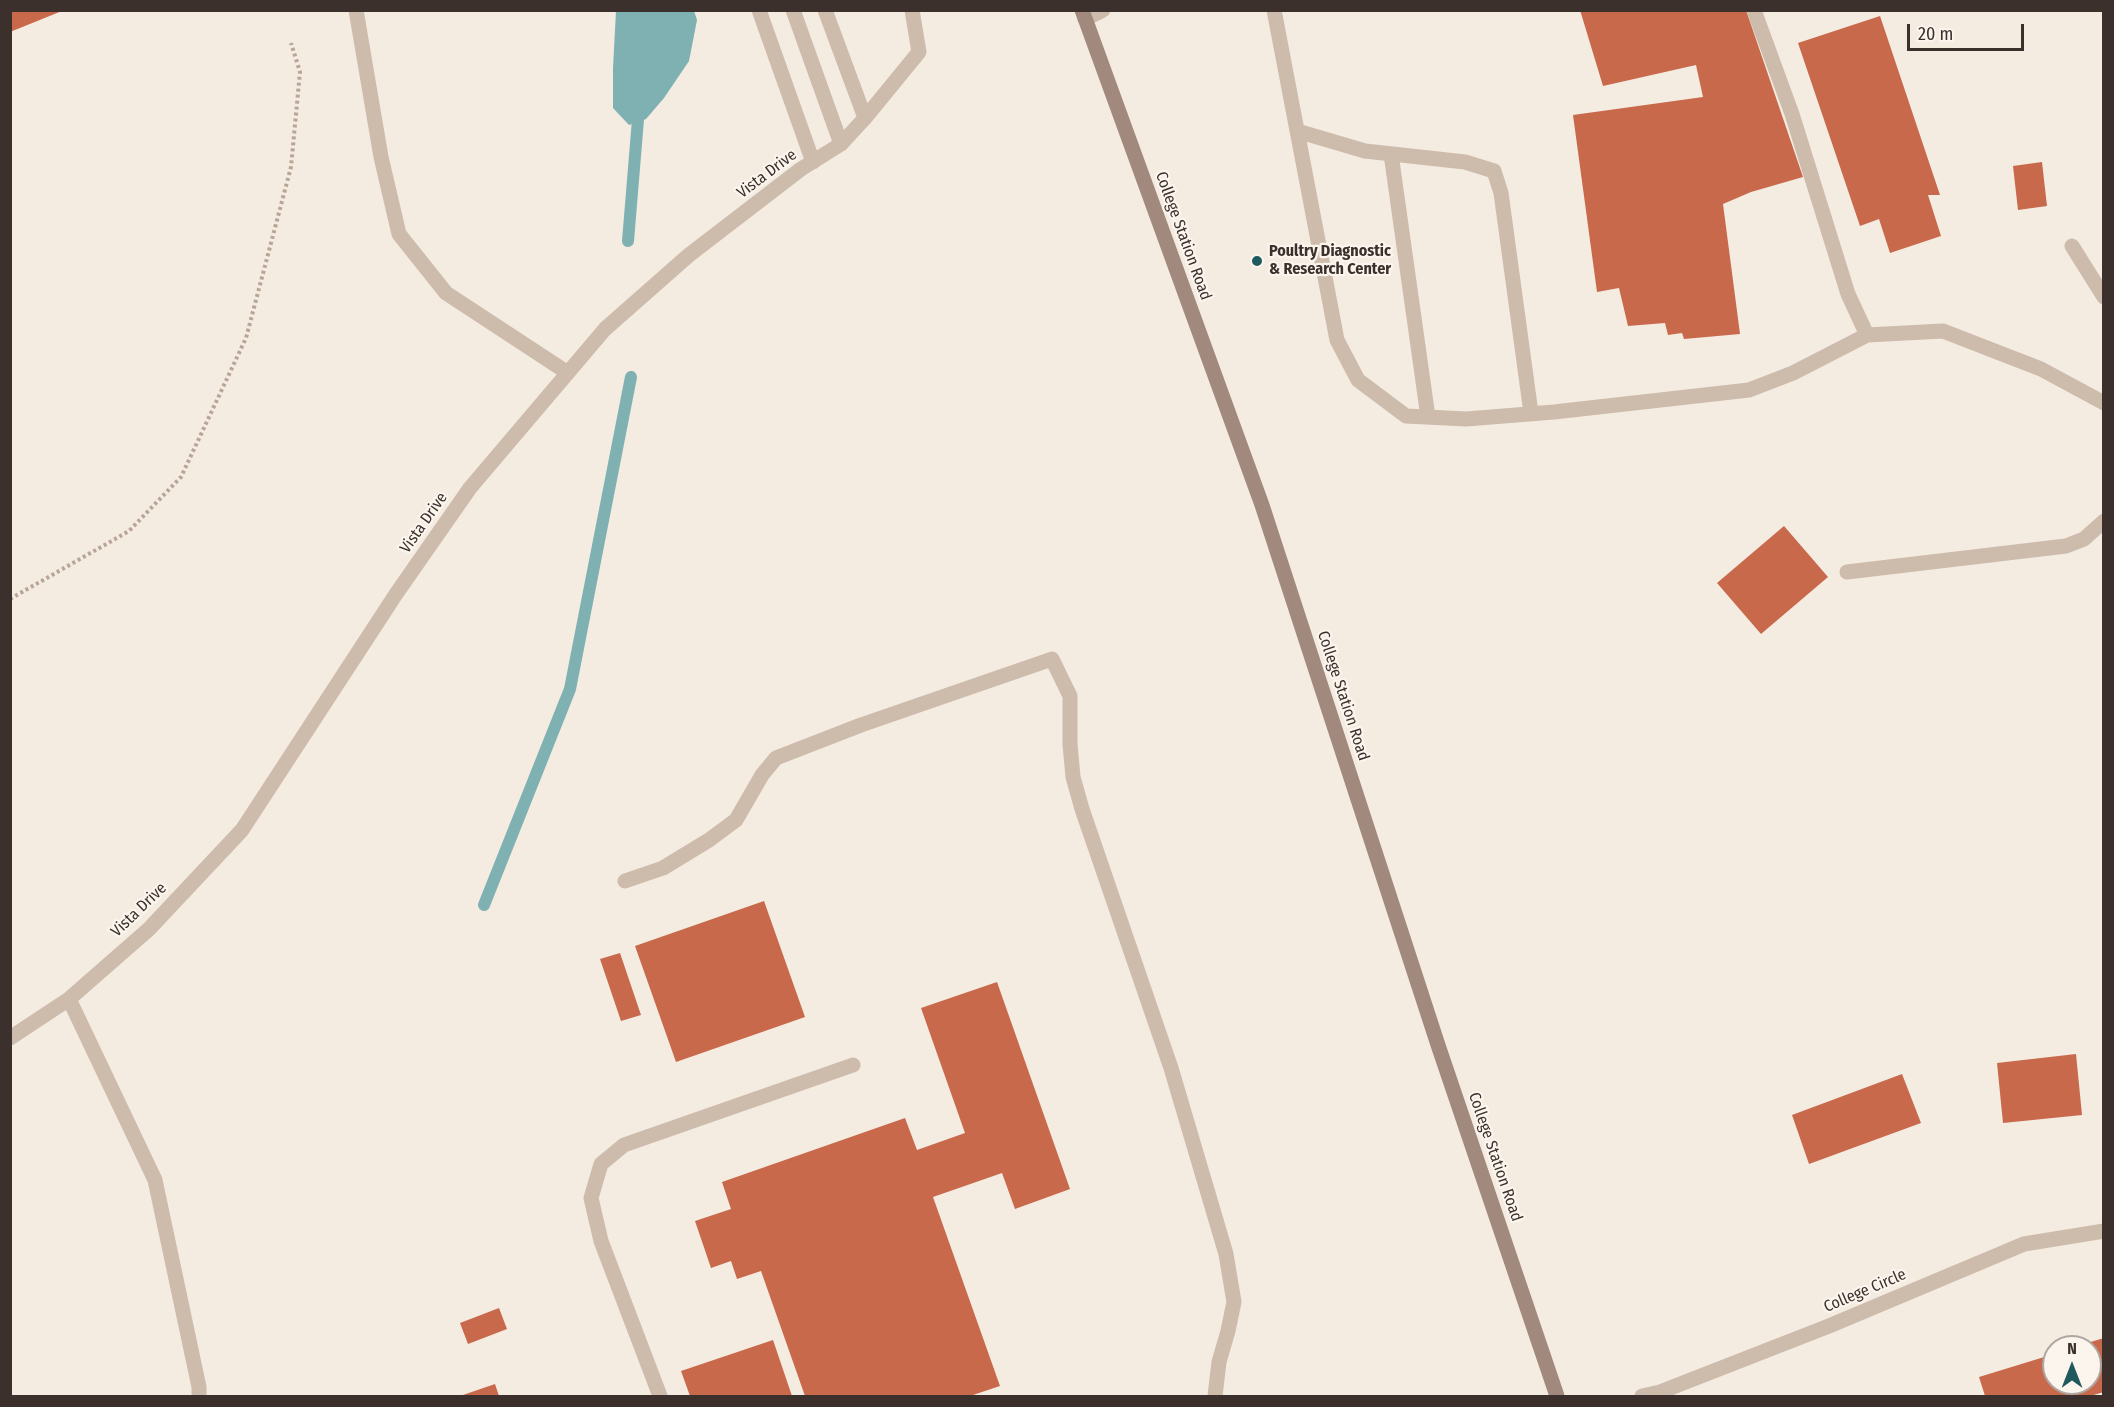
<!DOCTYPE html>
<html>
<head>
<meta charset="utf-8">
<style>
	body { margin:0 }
	#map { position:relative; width:2114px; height:1407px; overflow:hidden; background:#f4ebe1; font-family:"Fira Sans Condensed",sans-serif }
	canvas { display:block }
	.frame { position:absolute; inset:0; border:12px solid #3b302b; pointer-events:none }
	.north { position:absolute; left:2042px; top:1335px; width:60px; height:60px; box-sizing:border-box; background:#fbf5ee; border:2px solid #aea6a0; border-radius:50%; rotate:0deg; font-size:16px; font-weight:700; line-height:24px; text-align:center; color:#3b302b }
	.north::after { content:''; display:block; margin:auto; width:21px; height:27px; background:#1f5a5e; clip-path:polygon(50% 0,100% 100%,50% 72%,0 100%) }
	.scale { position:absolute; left:1907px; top:24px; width:117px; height:27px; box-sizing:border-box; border:3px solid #3b302b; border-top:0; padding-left:8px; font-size:18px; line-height:21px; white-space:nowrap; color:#3b302b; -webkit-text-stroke:4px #fbf5ee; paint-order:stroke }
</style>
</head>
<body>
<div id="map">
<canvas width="2114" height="1407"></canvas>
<div class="frame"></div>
<div class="north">N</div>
<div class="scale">20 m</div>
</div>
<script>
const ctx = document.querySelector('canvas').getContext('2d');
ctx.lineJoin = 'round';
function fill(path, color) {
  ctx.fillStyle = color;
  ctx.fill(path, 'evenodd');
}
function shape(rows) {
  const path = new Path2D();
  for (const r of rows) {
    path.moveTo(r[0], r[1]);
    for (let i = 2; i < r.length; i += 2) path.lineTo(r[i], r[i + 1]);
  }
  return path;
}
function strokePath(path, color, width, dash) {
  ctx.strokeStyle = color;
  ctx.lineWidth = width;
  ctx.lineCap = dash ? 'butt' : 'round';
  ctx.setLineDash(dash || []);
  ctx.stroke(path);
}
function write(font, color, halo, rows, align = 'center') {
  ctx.font = font + ' "Fira Sans Condensed",sans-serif';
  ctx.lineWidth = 4.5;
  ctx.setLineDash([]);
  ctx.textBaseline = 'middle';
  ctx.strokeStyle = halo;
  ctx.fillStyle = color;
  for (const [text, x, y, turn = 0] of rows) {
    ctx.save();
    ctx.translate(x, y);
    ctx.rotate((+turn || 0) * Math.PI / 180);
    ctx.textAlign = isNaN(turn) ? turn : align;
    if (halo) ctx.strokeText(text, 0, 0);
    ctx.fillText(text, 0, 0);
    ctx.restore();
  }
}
fill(shape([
	[616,11,694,11,697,20,689,61,664,98,646,119,629,125,613,108,613,68]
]), '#7fb0b2');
strokePath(shape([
	[628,241,639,107],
	[484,905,570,689,631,377]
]), '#7fb0b2', 12);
fill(shape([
	[1580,10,1746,10,1803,177,1751,192,1723,204,1740,334,1684,339,1682,333,1668,335,1665,323,1628,326,1619,288,1597,292,1573,115,1703,97,1696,65,1603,86],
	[10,11,62,11,10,32],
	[1880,16,1940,195,1928,195,1941,236,1890,253,1879,219,1860,226,1798,43],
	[2042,162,2047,206,2018,210,2013,166],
	[1784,526,1828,577,1761,634,1717,583],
	[764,901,805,1017,676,1062,635,946],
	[620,953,641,1015,621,1021,600,959],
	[997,982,1070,1189,1015,1209,1002,1173,933,1197,1000,1386,970,1396,805,1396,761,1271,737,1279,731,1261,711,1268,695,1221,731,1209,722,1182,905,1118,917,1150,965,1133,921,1008],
	[2076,1054,2082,1115,2003,1123,1997,1063],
	[1902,1074,1921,1123,1809,1164,1792,1115],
	[499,1308,507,1329,468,1344,460,1323],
	[2104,1338,2104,1392,2090,1396,1985,1396,1979,1377,2054,1354,2054,1383,2090,1383,2090,1347,2077,1346],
	[773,1340,792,1396,690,1396,681,1371],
	[495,1384,499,1396,460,1396]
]), '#c8694b');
strokePath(shape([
	[10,599,129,531,181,477,246,338,291,167,300,72,291,43]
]), '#b9a596', 4, [3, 3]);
strokePath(shape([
	[356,10,381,157,399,234,446,293,568,373],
	[759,10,813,162],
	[793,10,841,144],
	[825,10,865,118],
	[1274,10,1337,340,1358,380,1406,416,1466,419,1554,412,1749,390,1793,373,1867,335,1848,294,1792,114,1754,10],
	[1085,19,1103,10],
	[1297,131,1365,151,1465,162,1494,171,1501,193,1531,413],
	[1391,154,1428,417],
	[2072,246,2104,297],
	[1867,335,1943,331,2041,369,2104,403],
	[1847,572,2066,546,2084,539,2104,521],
	[625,881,663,868,709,840,736,820,762,775,776,758,861,725,1052,659,1070,696,1070,744,1073,777,1082,809,1171,1068,1226,1254,1234,1302,1228,1331,1219,1362,1215,1396],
	[69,999,155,1180,199,1387,199,1396],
	[10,1038,69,999,149,929,242,830,396,594,470,488,605,329,689,255,801,169,841,144,865,118,919,52,912,10],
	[660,1396,601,1241,591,1198,601,1164,624,1145,853,1065]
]), '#cdbbac', 15);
strokePath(shape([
	[1642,1396,1660,1392,1829,1326,2024,1244,2104,1231]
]), '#cdbbac', 15);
strokePath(shape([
	[1082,10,1262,505,1438,1045,1557,1396]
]), '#a18a7d', 15);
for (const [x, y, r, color] of [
	[1257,261,6,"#1f5a5e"]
]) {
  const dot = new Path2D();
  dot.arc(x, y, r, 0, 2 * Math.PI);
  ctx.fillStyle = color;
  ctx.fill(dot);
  strokePath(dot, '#fbf5ee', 2);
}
write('16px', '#3b302b', '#fbf5ee', [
	["Vista Drive",767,174,-37],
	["College Station Road",1183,236,70],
	["Vista Drive",424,523,-55],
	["College Station Road",1343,696,72],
	["Vista Drive",139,910,-44],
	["College Station Road",1495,1157,71],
	["College Circle",1865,1291,-23]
]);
write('bold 16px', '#3b302b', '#fbf5ee', [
	["Poultry Diagnostic",1269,252],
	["& Research Center",1269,270]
], 'left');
</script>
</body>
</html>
